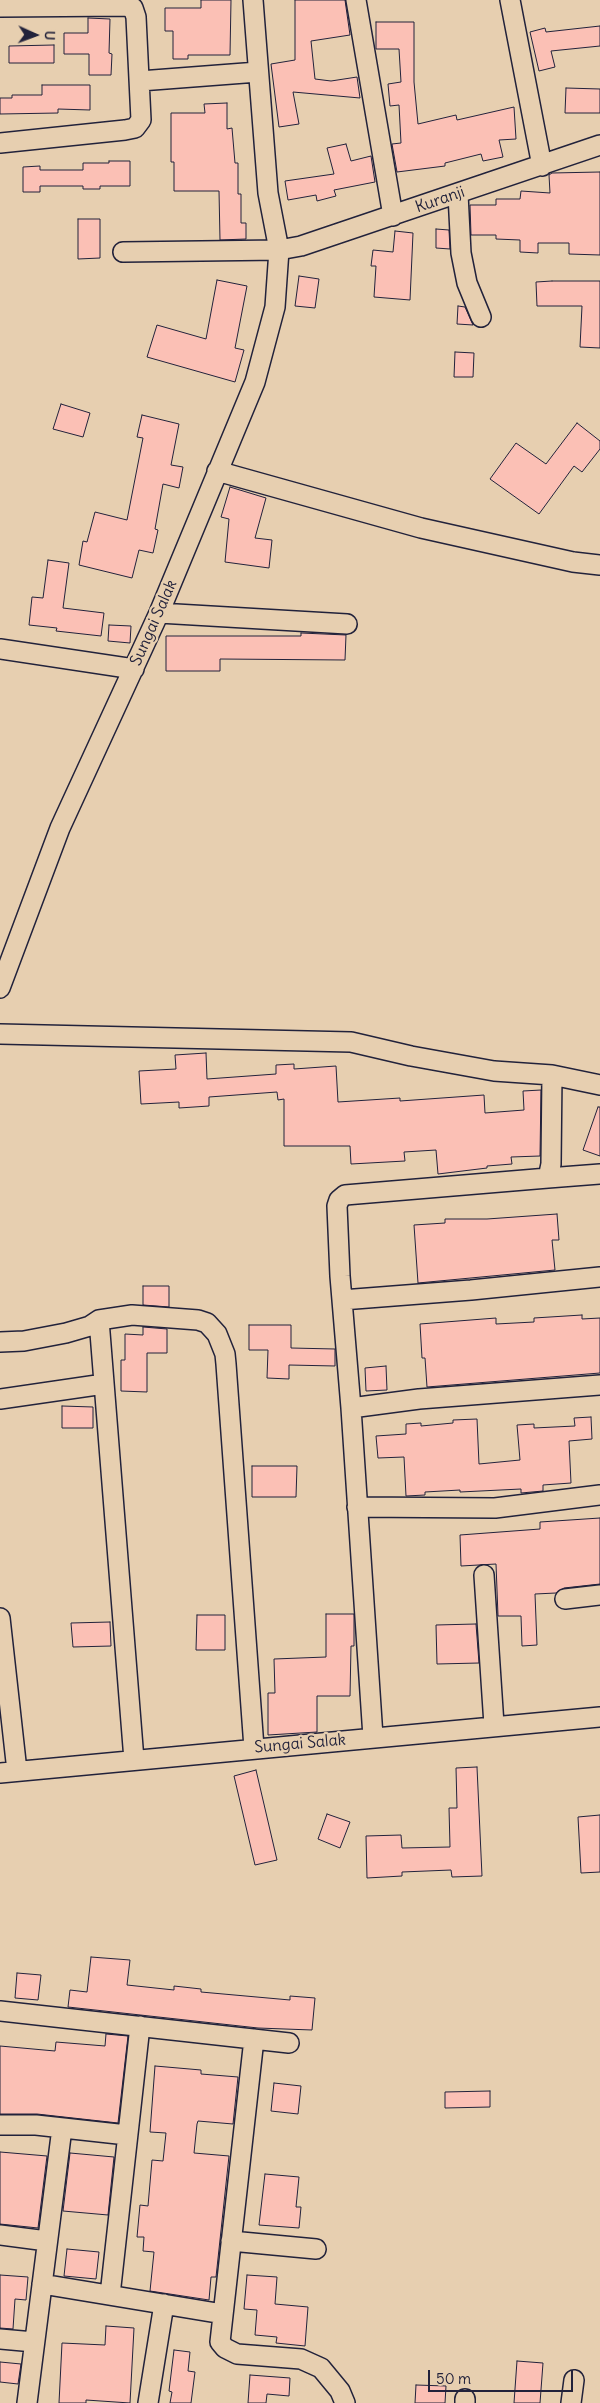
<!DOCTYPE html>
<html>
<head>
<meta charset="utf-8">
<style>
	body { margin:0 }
	#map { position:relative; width:600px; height:2403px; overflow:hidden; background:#e7cfb0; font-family:Delius,sans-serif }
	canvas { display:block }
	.north { position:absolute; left:10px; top:10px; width:50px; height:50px; -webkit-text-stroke:4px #e7cfb0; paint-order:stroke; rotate:92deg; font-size:14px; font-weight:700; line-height:20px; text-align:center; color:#22223b }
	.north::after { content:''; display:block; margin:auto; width:18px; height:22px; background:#22223b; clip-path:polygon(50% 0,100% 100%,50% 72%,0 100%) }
	.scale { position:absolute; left:428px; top:2370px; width:145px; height:22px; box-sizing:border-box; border:2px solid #22223b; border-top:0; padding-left:6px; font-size:15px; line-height:18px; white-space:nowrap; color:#22223b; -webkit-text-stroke:4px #e7cfb0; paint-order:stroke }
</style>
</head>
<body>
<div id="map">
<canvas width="600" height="2403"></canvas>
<div class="north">U</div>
<div class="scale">50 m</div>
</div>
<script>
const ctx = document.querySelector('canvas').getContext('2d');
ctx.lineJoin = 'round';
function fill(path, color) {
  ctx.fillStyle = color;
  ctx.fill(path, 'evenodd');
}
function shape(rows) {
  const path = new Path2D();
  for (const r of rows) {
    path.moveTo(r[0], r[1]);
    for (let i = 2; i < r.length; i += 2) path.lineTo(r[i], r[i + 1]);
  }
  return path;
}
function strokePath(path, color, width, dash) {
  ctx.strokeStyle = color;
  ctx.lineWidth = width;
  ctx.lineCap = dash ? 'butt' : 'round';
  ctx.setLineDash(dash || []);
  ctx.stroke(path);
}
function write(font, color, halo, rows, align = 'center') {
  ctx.font = font + ' Delius,sans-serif';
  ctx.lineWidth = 4.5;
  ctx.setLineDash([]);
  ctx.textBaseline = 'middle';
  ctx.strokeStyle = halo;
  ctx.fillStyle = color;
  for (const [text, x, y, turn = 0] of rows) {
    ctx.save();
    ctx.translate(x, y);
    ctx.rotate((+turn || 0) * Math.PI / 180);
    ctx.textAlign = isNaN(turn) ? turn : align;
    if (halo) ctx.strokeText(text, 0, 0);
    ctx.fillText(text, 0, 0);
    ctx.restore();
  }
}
const building = shape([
	[201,0,231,0,230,55,188,55,188,59,173,59,173,31,165,31,165,8,201,8,201,0],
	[295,0,345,0,350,35,311,41,315,79,331,81,357,77,360,98,293,92,299,124,279,127,271,64,295,60,295,0],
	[88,18,110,19,109,53,112,54,111,75,89,75,89,54,64,54,64,33,88,33,88,18],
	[376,22,414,22,414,82,418,124,456,115,457,120,514,107,516,139,499,140,503,157,483,161,481,154,445,163,445,166,397,172,392,144,401,143,399,105,390,106,388,84,401,82,399,49,376,49,376,22],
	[600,26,600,46,551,51,555,67,539,71,530,32,545,28,546,32,600,26],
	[54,45,54,63,9,63,9,46,54,45],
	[42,85,90,85,90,110,58,109,58,113,0,114,0,98,12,98,12,95,42,95,42,85],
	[566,88,600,89,600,113,565,113,566,88],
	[227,103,227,129,232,128,235,163,238,163,238,194,241,194,241,223,246,223,246,239,220,240,219,191,174,191,174,162,171,162,171,113,205,113,204,104,227,103],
	[346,144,351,161,371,156,375,182,334,190,336,196,317,201,316,195,288,200,285,181,334,174,327,148,346,144],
	[109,161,130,161,130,186,100,186,100,189,83,189,83,186,40,186,40,192,23,192,23,167,40,166,40,170,83,170,83,163,109,163,109,161],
	[600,172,600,255,569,254,569,243,538,243,538,253,520,252,520,240,496,239,496,235,471,235,470,205,496,205,496,199,520,199,521,191,550,193,549,175,552,173,600,172],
	[78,219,100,219,100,258,78,259,78,219],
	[436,229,449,230,450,249,436,248,436,229],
	[395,231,413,233,410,300,374,297,376,266,371,266,373,250,393,252,395,231],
	[299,276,319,279,315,308,295,306,299,276],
	[217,280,247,286,235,348,244,350,235,382,147,357,157,325,206,339,217,280],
	[552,281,600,281,600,348,580,347,582,306,537,306,536,282,552,281],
	[458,306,465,307,473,325,457,324,458,306],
	[455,352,474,353,473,377,454,377,455,352],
	[61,404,90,413,83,437,53,429,61,404],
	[142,415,179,424,171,465,183,467,179,488,163,484,155,529,158,530,153,553,139,550,132,578,79,565,83,541,87,542,95,512,127,520,143,438,137,437,142,415],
	[577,423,600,441,600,449,582,472,574,466,539,514,490,479,516,443,546,464,577,423],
	[230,487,266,498,255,538,272,540,269,568,225,562,229,519,221,517,230,487],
	[48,560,69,563,63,608,104,613,101,636,56,631,57,628,29,625,32,597,43,598,48,560],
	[109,625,131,626,130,643,108,641,109,625],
	[301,633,346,635,345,660,220,659,220,671,166,671,166,636,301,636,301,633],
	[206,1053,207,1079,276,1074,276,1065,294,1064,294,1069,336,1066,338,1102,400,1098,400,1101,484,1095,485,1113,524,1110,523,1091,541,1090,540,1156,511,1157,512,1164,487,1166,487,1168,438,1174,436,1150,404,1152,405,1161,351,1164,350,1146,284,1146,284,1099,278,1100,277,1092,209,1097,209,1106,179,1108,179,1102,141,1104,139,1071,176,1069,175,1055,206,1053],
	[598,1107,600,1107,600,1156,583,1150,598,1107],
	[557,1214,559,1240,552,1240,555,1270,418,1283,414,1225,445,1223,445,1219,487,1219,557,1214],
	[143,1286,169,1286,169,1307,143,1305,143,1286],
	[582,1315,582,1319,600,1318,600,1373,427,1387,425,1358,422,1358,420,1324,496,1318,496,1324,534,1322,534,1318,582,1315],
	[249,1325,291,1325,291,1348,335,1349,335,1366,289,1365,289,1379,267,1378,268,1350,249,1350,249,1325],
	[143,1327,167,1329,167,1353,147,1353,147,1392,121,1391,121,1360,125,1360,125,1334,143,1335,143,1327],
	[386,1366,387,1390,366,1391,365,1368,386,1366],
	[62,1406,93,1407,93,1428,62,1428,62,1406],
	[591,1417,592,1439,569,1441,571,1483,543,1485,543,1491,521,1493,521,1489,460,1492,460,1490,425,1492,425,1495,406,1496,404,1457,378,1458,376,1436,406,1434,406,1424,421,1423,421,1426,453,1423,453,1420,477,1419,479,1464,520,1460,517,1425,534,1424,534,1428,575,1426,574,1418,591,1417],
	[252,1466,297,1466,296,1497,252,1497,252,1466],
	[600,1518,600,1584,564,1588,556,1593,535,1594,537,1645,522,1646,521,1616,498,1616,496,1564,461,1566,460,1535,540,1529,540,1522,600,1518],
	[326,1614,354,1614,354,1646,351,1646,350,1696,317,1696,317,1732,268,1735,268,1693,275,1693,274,1659,326,1657,326,1614],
	[197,1615,225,1615,225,1650,196,1650,197,1615],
	[110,1622,111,1646,73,1647,71,1623,110,1622],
	[476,1624,479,1663,437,1664,436,1625,476,1624],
	[477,1767,482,1876,452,1877,451,1870,402,1872,402,1876,367,1878,366,1836,401,1835,402,1848,450,1847,449,1808,457,1808,456,1768,477,1767],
	[256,1770,277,1860,255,1865,234,1776,256,1770],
	[327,1814,350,1822,340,1848,318,1839,327,1814],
	[600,1815,600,1872,581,1873,578,1817,600,1815],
	[91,1957,130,1960,127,1985,174,1990,174,1986,201,1989,201,1992,290,2000,290,1996,315,1998,312,2030,258,2028,68,2007,70,1990,87,1992,91,1957],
	[17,1973,41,1975,38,2000,15,1998,17,1973],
	[106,2034,128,2036,118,2123,37,2114,0,2114,0,2046,55,2051,56,2042,105,2046,106,2034],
	[155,2066,201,2070,201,2074,238,2077,233,2124,198,2121,197,2124,194,2153,229,2156,216,2277,211,2277,209,2300,150,2291,154,2252,143,2251,144,2237,137,2237,140,2205,148,2206,152,2160,163,2161,166,2133,150,2132,155,2066],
	[274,2083,301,2086,298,2114,271,2111,274,2083],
	[490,2091,490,2107,445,2108,445,2092,490,2091],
	[0,2152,47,2156,38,2228,0,2224,0,2152],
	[70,2153,114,2157,108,2215,63,2211,70,2153],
	[265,2174,299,2177,296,2207,301,2207,299,2228,259,2225,265,2174],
	[67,2249,99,2252,96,2279,64,2276,67,2249],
	[0,2275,28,2277,26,2300,15,2299,13,2329,0,2328,0,2275],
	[247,2275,277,2277,275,2304,308,2307,305,2346,276,2343,277,2337,255,2335,257,2310,244,2309,247,2275],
	[106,2326,134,2328,130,2403,86,2400,86,2403,59,2403,62,2343,105,2345,106,2326],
	[174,2350,190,2352,188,2371,195,2372,191,2403,170,2403,172,2392,169,2391,174,2350],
	[517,2361,543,2363,540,2403,514,2403,517,2361],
	[0,2362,21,2364,18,2384,0,2382,0,2362],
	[250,2375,290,2378,289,2396,267,2394,266,2403,248,2403,250,2375],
	[416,2385,446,2386,445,2403,415,2403,416,2385]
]);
fill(building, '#fbc0b5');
strokePath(building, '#22223b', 1);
const street = shape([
	[356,0,393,216],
	[510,0,542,166],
	[0,7,125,6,133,8,136,17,141,120,135,128,125,130,0,143],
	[140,81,258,72],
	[458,194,461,253,467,283,481,317],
	[123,252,279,250,301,246,600,145],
	[217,471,421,528,573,562,600,565],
	[159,613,347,624],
	[0,649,134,669],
	[0,988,60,828,159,613,255,382,275,307,279,250,268,193,253,0],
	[0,1034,351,1042,411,1056,494,1071,552,1075,600,1085],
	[548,1178,600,1174],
	[342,1300,471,1290,600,1277],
	[99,1320,134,1760],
	[0,1342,24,1341,66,1333,90,1326,99,1320,132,1315,198,1320,207,1323,217,1334,225,1354,226,1364,254,1748],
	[0,1399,104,1384],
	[351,1408,340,1276,337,1206,339,1200,345,1195,548,1178,551,1164,552,1075],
	[357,1507,495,1508,600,1495],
	[484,1575,494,1725],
	[565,1599,600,1595],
	[0,1618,17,1771],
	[373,1737,351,1408,419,1399,600,1385],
	[0,1773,600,1717],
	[0,2011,289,2043],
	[254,2039,220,2342,225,2348,237,2354,301,2359,321,2368,340,2391,345,2403],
	[0,2125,36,2125,127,2135],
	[0,2235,47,2241],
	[231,2241,316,2249],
	[42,2284,223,2314],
	[110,2295,140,2026],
	[0,2339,34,2342],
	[27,2403,62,2128],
	[148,2403,164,2304],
	[465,2403,465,2399],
	[571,2403,574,2380]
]);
strokePath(street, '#22223b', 22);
strokePath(street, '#e7cfb0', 19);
write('16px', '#22223b', '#e7cfb0', [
	["Kuranji",440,200,-19],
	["Sungai Salak",154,623,-66],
	["Sungai Salak",300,1744,-5]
]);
</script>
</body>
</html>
